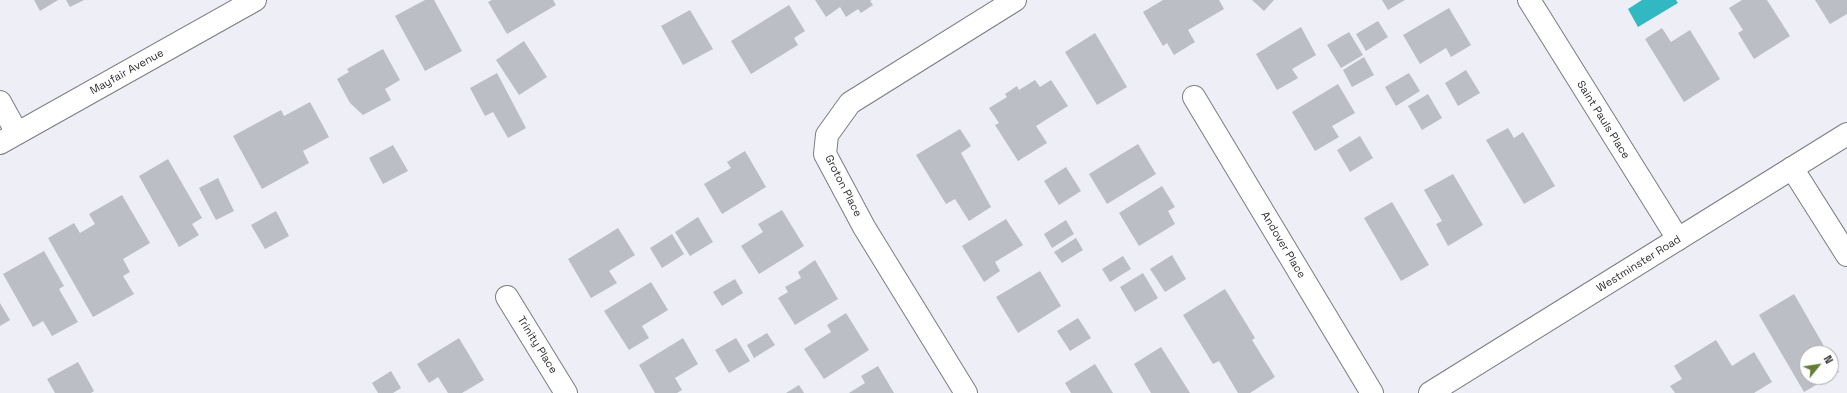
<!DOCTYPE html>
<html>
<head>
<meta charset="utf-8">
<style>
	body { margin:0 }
	#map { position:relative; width:1847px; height:393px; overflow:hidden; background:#edeef6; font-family:"Space Grotesk",sans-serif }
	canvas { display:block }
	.north { position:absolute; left:1799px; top:345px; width:40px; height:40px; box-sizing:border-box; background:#fff; border:1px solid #abacad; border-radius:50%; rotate:60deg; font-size:11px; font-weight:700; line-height:16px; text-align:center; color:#2e2f31 }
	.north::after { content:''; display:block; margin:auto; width:14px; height:18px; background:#637e33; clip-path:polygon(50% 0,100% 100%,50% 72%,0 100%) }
</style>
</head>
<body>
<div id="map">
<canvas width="1847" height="393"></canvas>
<div class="north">N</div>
</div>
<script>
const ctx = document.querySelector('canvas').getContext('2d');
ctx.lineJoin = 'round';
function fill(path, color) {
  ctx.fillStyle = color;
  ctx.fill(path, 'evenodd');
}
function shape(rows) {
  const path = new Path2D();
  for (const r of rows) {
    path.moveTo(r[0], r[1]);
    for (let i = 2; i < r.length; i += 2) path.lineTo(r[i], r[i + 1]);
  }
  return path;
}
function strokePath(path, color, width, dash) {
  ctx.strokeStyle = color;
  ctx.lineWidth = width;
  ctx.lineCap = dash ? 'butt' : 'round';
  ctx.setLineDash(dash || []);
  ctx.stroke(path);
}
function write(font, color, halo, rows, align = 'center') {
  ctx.font = font + ' "Space Grotesk",sans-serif';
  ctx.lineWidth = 3.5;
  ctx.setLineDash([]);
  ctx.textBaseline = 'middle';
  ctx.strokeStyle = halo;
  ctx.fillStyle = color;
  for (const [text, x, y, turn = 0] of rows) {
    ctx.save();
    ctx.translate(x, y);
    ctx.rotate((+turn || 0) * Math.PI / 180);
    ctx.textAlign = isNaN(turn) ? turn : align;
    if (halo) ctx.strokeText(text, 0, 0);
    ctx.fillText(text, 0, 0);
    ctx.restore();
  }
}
fill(shape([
	[1642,0,1676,0,1678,3,1638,27,1628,9]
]), '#31b8c3');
fill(shape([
	[34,0,58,0,40,11],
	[66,0,84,0,70,7],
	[425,0,434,0,462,51,425,71,395,16],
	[492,0,553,0,556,5,507,34,488,2],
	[815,0,872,0,870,1,873,5,861,13,858,9,846,17,840,7,826,17],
	[1163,0,1219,0,1224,9,1188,30,1195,42,1174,55,1167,43,1163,46,1143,12],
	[1252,0,1274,0,1264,11],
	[1382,0,1405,0,1388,10],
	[1742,0,1767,0,1790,36,1754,59,1738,33,1743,30,1729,8],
	[1815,0,1847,0,1847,14,1830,24],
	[789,5,805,31,794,38,798,45,751,74,731,41],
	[1449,8,1471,45,1451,57,1446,48,1420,64,1403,35],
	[690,10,713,49,683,65,661,26],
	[1378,21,1388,37,1366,51,1356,34],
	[1301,27,1316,55,1292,69,1298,78,1277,90,1256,54],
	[1662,28,1671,42,1690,30,1720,79,1684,102,1645,39],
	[1349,32,1363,55,1341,68,1327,45],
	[1095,33,1127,87,1097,105,1065,52],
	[524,41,547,77,519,95,496,60],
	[383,49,400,80,385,89,391,100,363,115,350,103,337,79,349,72,347,69],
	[1364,57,1374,75,1352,87,1343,70],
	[1466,70,1480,93,1458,106,1445,83],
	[497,73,526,128,508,138,493,112,485,116,470,88],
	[1409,73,1420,91,1396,106,1385,87],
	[1035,80,1040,87,1051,80,1068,106,1036,126,1047,143,1018,161,995,125,999,123,989,108,1007,97,1005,94,1017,86,1019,90],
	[1338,84,1355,113,1332,126,1339,137,1315,151,1292,112],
	[1428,94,1442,118,1422,130,1408,106],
	[310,102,329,137,303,151,309,163,262,189,233,136,281,110,284,116],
	[1508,128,1514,138,1523,132,1555,186,1524,204,1486,140],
	[960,129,971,146,961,153,991,207,969,221,955,199,946,204,916,155],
	[1360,136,1373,158,1350,172,1337,150],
	[1138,144,1156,174,1107,204,1089,174],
	[393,145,408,171,383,184,369,158],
	[745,151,766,187,722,214,704,184,731,168,727,162],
	[168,159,202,218,192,224,199,235,179,247,139,176],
	[1066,167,1081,191,1059,205,1044,181],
	[1453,174,1483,225,1448,246,1436,224,1442,221,1424,190],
	[218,178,234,211,216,220,199,188],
	[1162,186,1175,207,1168,211,1175,224,1139,246,1119,213],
	[122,195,150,243,123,259,130,272,123,276,134,294,93,317,48,238,74,223,80,233,95,224,89,214],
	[1392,202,1429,265,1401,281,1364,218],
	[782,210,804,246,759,274,741,246,763,232,758,224],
	[276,211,289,236,265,249,251,225],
	[698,217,713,242,690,256,675,232],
	[1006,219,1023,245,995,262,1000,271,984,282,962,246],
	[1066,220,1074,234,1052,248,1044,234],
	[618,228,635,255,609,271,617,283,591,298,568,259],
	[672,234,684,254,662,268,650,248],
	[1076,238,1083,250,1062,263,1054,252],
	[44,251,64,286,59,289,78,322,52,336,43,321,33,327,3,274],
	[1172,255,1186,279,1165,292,1150,269],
	[1123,256,1131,269,1110,282,1102,269],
	[815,260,838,299,795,325,778,298,788,292,785,287,801,278,798,272],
	[1040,271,1061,306,1018,333,996,297],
	[1143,273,1158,298,1135,312,1120,287],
	[735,279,743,293,722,306,713,292],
	[651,282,668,310,642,326,649,338,629,350,604,311],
	[1225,289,1255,338,1252,340,1275,377,1250,393,1238,393,1219,361,1213,364,1183,315],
	[1794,294,1828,353,1807,353,1807,377,1830,377,1804,392,1759,315],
	[0,303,10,320,0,326],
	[846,313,869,350,824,379,804,349,831,332,827,325],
	[1078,318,1091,338,1070,351,1057,331],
	[767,333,775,345,754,358,747,345],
	[459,338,484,380,462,393,448,393,438,377,429,383,417,364],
	[683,338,698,364,675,378,682,390,677,393,655,393,639,365],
	[736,338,750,361,729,373,715,350],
	[1716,340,1732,366,1754,352,1772,382,1754,393,1675,393,1670,386,1682,379,1674,366],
	[1161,347,1190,393,1151,393,1134,364],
	[1831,358,1839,372,1831,376],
	[78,362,94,391,91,393,55,393,47,379],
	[1095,364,1113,393,1071,393,1065,383],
	[878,366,894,393,849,393,865,383,861,376],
	[391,371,401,388,393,393,378,393,372,383],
	[799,385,804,393,786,393]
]), '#bcbec5');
const street = shape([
	[1529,0,1678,239],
	[1194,97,1372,393],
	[0,102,17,133],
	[0,143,255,0],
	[1792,168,1847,255],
	[507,297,566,393],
	[966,393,864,227,825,154,827,135,850,103,1015,0]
]);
const secondary = shape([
	[1430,393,1847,134]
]);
strokePath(street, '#7a7c82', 24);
strokePath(secondary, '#7a7c82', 24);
strokePath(street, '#fff', 22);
strokePath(secondary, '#fff', 22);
write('11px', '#2e2f31', '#fff', [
	["Mayfair Avenue",127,72,-29],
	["Saint Pauls Place",1603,120,58],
	["Groton Place",843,186,63],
	["Andover Place",1283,245,59],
	["Westminster Road",1639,264,-32],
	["Trinity Place",537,345,58]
]);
</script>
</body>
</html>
